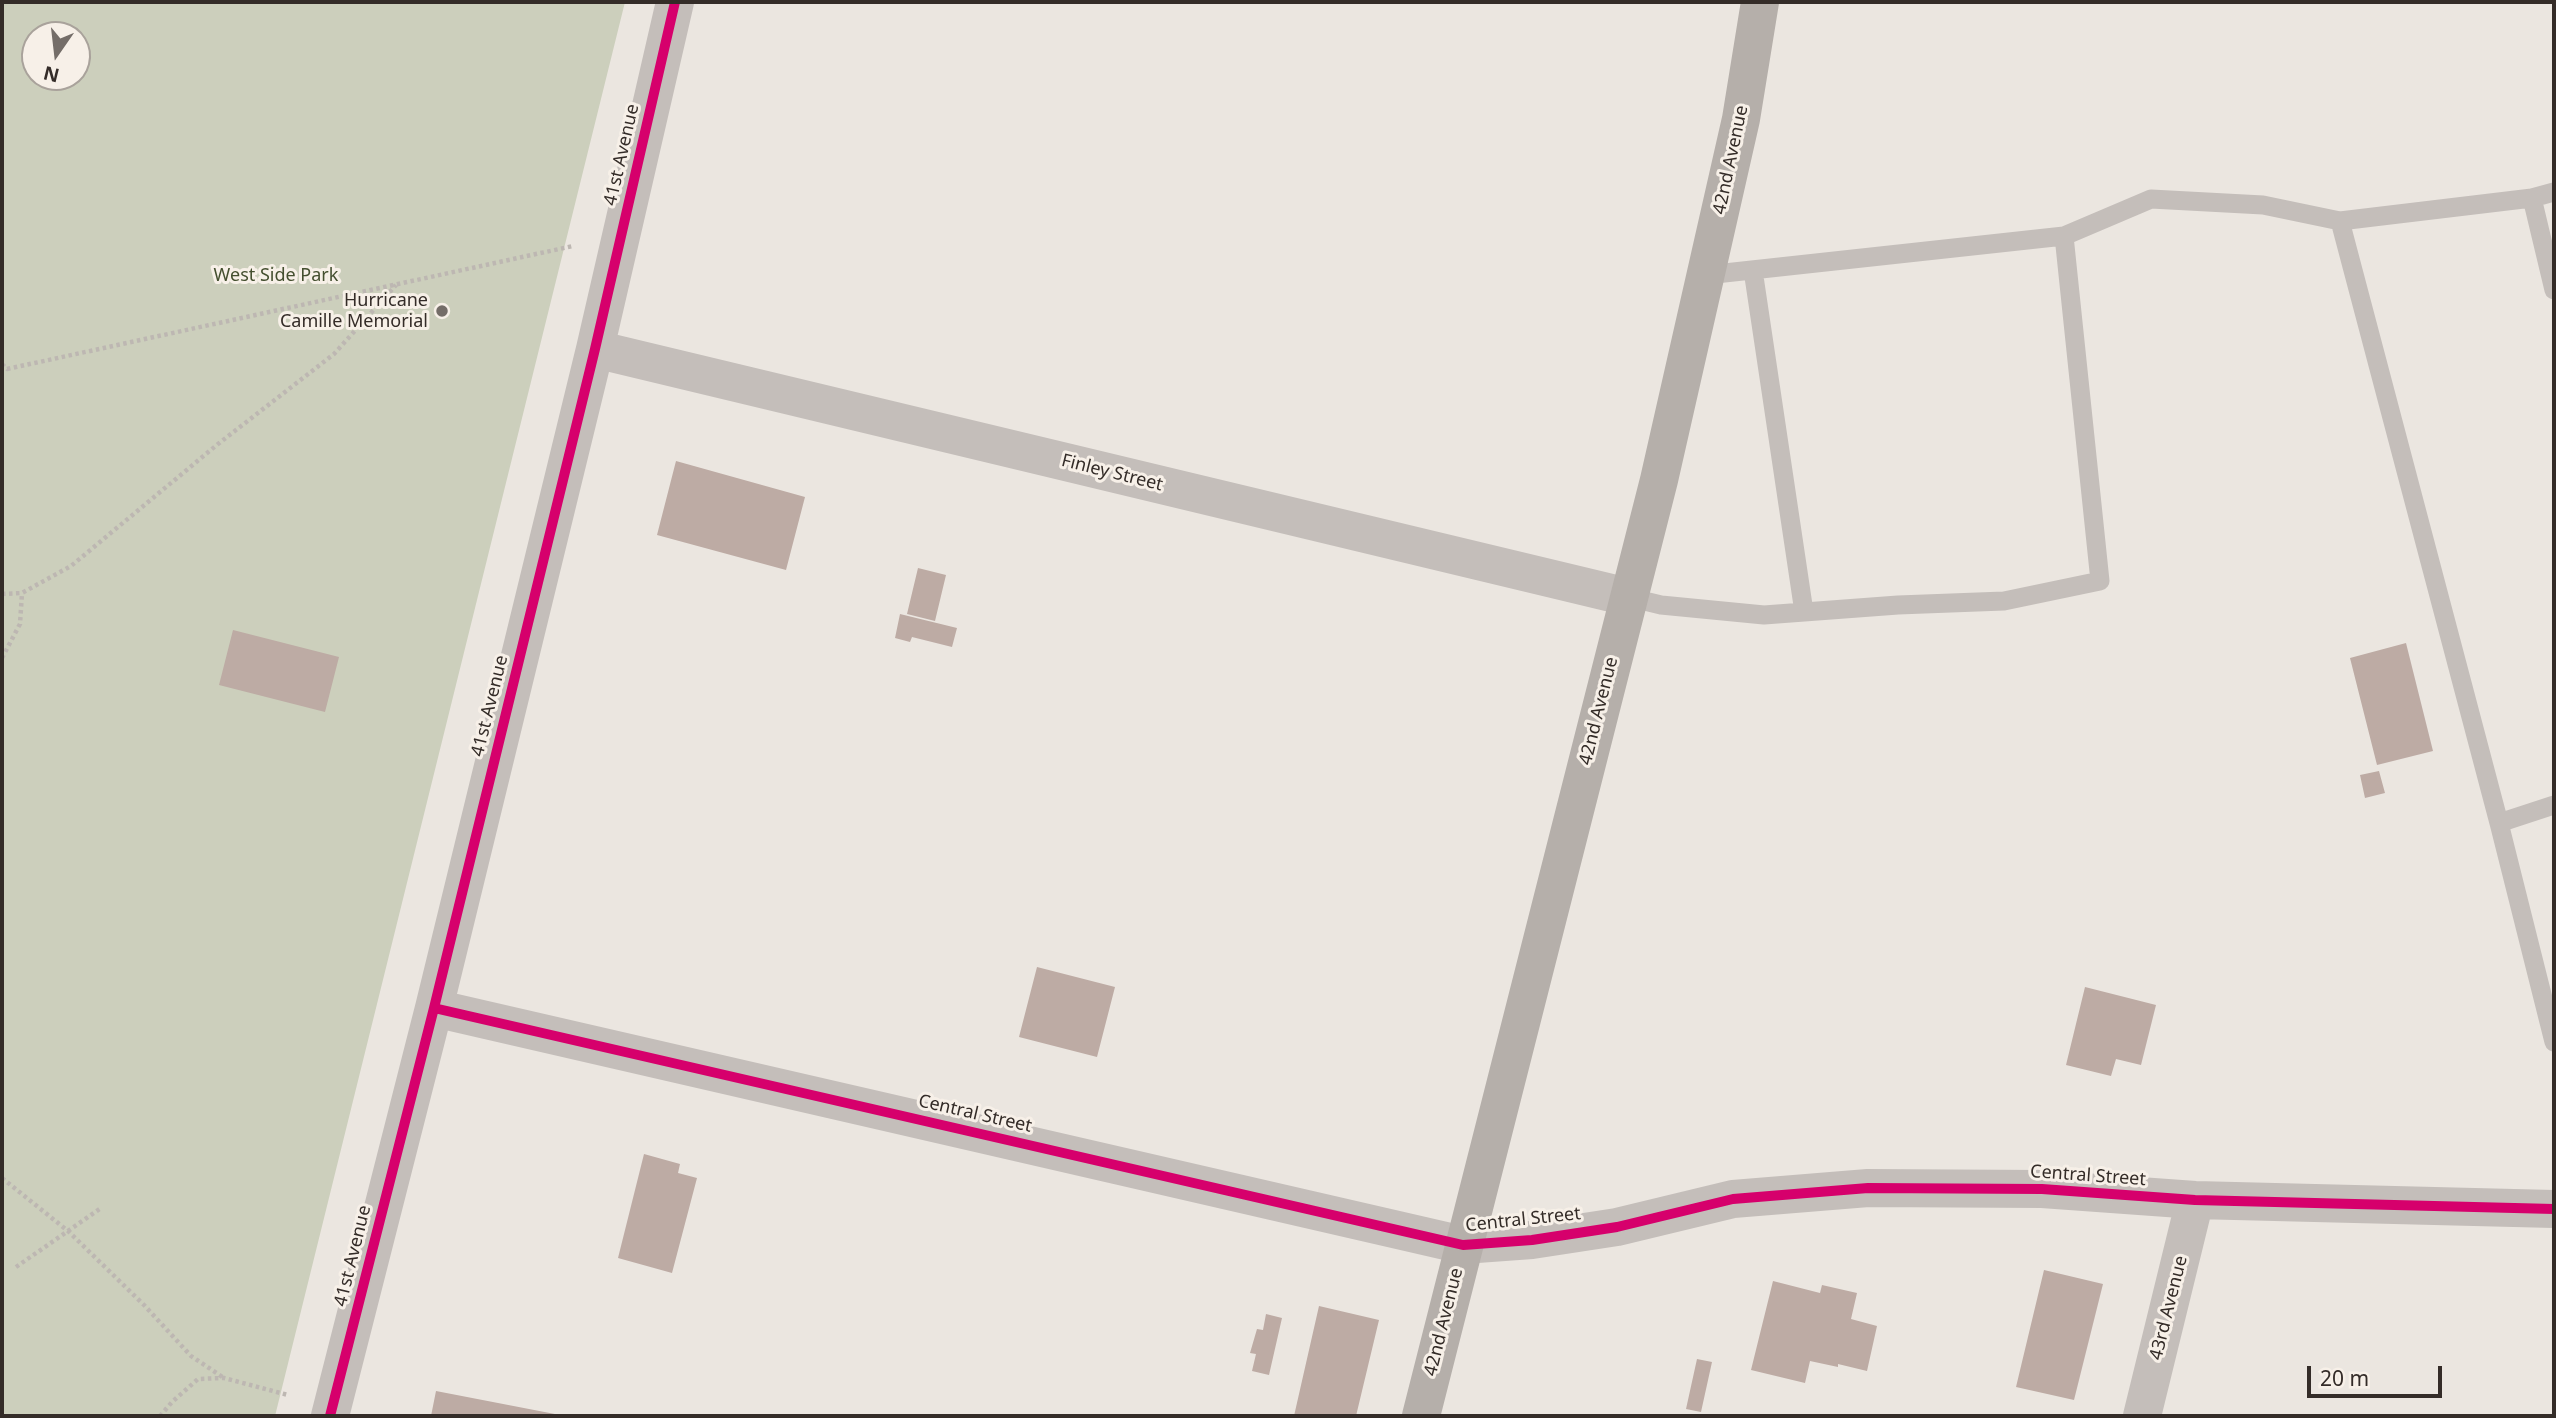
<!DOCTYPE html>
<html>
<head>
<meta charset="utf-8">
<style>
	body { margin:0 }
	#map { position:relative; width:2556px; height:1418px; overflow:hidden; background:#ebe6e0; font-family:"Noto Sans",sans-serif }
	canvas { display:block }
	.frame { position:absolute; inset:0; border:4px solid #342c28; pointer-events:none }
	.north { position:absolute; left:21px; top:21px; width:70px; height:70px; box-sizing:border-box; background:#f7f0e8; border:2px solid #a9a29b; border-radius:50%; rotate:194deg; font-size:19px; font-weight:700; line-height:28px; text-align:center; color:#342c28 }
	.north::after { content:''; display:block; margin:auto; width:24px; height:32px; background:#746d68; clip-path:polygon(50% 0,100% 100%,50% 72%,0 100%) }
	.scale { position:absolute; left:2307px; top:1366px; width:135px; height:32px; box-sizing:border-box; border:4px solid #342c28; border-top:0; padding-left:9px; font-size:21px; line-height:24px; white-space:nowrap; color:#342c28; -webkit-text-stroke:5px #f7f0e8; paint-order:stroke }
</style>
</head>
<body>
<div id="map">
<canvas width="2556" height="1418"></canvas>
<div class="frame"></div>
<div class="north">N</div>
<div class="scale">20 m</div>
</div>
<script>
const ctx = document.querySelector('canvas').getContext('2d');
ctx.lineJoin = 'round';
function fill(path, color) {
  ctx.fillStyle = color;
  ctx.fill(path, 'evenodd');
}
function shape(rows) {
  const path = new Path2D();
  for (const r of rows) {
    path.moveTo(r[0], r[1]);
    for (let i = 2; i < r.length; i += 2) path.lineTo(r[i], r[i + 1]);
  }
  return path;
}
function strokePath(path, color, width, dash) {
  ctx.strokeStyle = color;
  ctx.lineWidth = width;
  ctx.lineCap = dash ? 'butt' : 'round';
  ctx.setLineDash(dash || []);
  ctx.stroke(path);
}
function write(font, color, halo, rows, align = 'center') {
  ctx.font = font + ' "Noto Sans",sans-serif';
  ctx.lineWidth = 6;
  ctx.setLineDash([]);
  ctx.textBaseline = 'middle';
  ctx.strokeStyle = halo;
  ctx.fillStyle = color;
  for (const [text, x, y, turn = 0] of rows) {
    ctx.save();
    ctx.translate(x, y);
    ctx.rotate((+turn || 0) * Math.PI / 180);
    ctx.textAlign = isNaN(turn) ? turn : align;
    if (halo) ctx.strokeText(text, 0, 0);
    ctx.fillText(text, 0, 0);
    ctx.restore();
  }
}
fill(shape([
	[2,2,625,2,275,1416,2,1416],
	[35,35,77,35,77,77,35,77]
]), '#cccfbc');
fill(shape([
	[676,461,805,497,786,570,657,535],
	[918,568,946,575,935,621,907,614],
	[900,614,957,628,952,647,912,637,910,642,895,638],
	[233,630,339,657,325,712,219,685],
	[2406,643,2433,751,2377,765,2350,658],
	[2379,771,2385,793,2365,798,2360,775],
	[1037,967,1115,987,1097,1057,1019,1037],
	[2085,987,2156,1005,2141,1065,2116,1059,2111,1076,2066,1065],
	[644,1154,680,1164,678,1173,697,1178,672,1273,618,1258],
	[2044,1270,2103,1284,2074,1400,2016,1387],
	[1773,1281,1820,1293,1822,1285,1857,1293,1851,1319,1877,1326,1867,1371,1838,1364,1838,1367,1810,1361,1805,1383,1751,1370],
	[1319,1306,1379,1320,1356,1416,1294,1416],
	[1266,1314,1282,1318,1269,1375,1252,1371,1256,1354,1250,1353,1257,1329,1263,1330],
	[1697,1359,1712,1362,1701,1412,1686,1409],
	[436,1391,560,1415,559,1416,431,1416]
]), '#bdaba4');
strokePath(shape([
	[2,364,7,369,573,246],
	[2,594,22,593,71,566,218,444,334,354,396,285],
	[2,658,20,624,22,593],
	[2,1178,68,1231,144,1305,191,1356,224,1378],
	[16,1267,101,1208],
	[160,1416,172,1402,198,1379,224,1378,288,1395]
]), '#bdb7b2', 4.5, [3.5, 3.5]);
strokePath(shape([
	[2554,192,2532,198,2340,221,2499,823,2554,805],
	[2532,198,2554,290],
	[1753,270,1804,612],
	[1706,275,2064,236,2151,199,2263,205,2340,221],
	[1628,597,1661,605,1764,615,1898,605,2004,601,2100,581,2064,236],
	[2499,823,2554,1042]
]), '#c4beba', 19);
strokePath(shape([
	[595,349,1628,597],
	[434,1008,1463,1245,1532,1240,1617,1227,1733,1199,1868,1188,2042,1189,2195,1200,2554,1209],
	[330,1416,434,1008,595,349,675,2],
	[2142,1416,2195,1200]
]), '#c4beba', 38);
strokePath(shape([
	[1421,1416,1659,480,1741,119,1760,2]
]), '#b5afaa', 38);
strokePath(shape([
	[434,1008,1463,1245,1532,1240,1617,1227,1733,1199,1868,1188,2042,1189,2195,1200,2554,1209],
	[330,1416,434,1008,595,349,675,2]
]), '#d6006c', 10);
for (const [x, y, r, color] of [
	[442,311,7,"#746d68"]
]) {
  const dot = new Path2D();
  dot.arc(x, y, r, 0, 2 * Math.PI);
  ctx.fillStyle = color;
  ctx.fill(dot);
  strokePath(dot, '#f7f0e8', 2.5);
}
write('18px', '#342c28', '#f7f0e8', [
	["41st Avenue",622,155,-77],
	["42nd Avenue",1731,160,-78],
	["Finley Street",1112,473,14],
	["41st Avenue",490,706,-76],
	["42nd Avenue",1599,711,-76],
	["Central Street",975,1114,13],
	["Central Street",2088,1176,4],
	["Central Street",1523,1220,-6],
	["41st Avenue",353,1256,-76],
	["43rd Avenue",2169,1308,-76],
	["42nd Avenue",1444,1322,-76]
]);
write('18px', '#444f2f', '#f7f0e8', [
	["West Side Park",276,276]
]);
write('18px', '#342c28', '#f7f0e8', [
	["Hurricane",428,301],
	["Camille Memorial",428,322]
], 'right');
</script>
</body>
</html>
